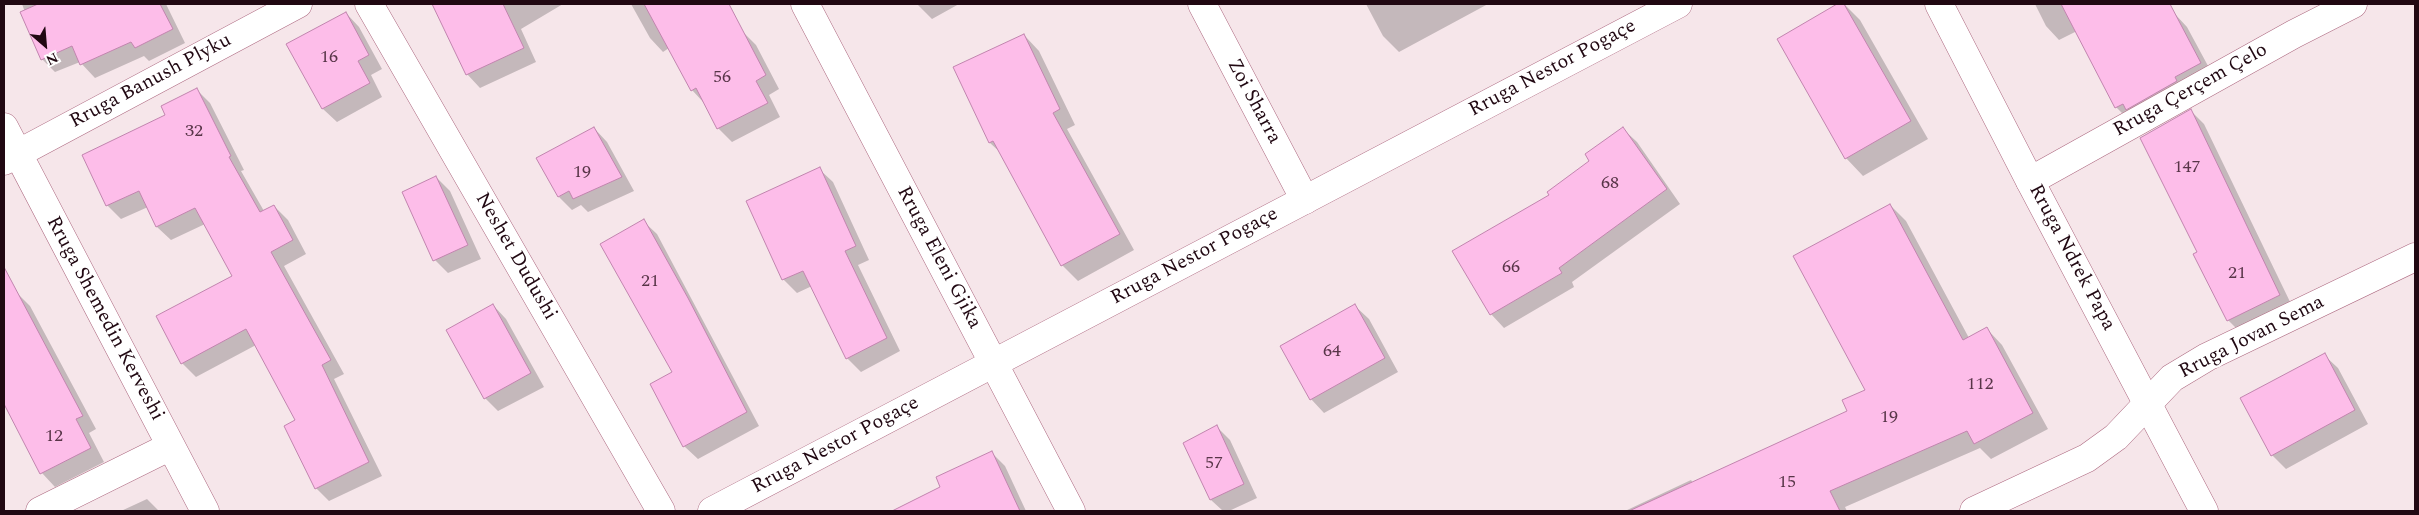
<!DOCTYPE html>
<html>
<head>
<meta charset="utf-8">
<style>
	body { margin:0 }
	#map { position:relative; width:2419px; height:515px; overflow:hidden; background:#f6e6ea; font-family:Spectral,serif }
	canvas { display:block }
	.frame { position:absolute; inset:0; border:5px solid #210812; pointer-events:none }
	.north { position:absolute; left:20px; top:20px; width:50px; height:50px; -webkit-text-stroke:4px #fff; paint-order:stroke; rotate:153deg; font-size:14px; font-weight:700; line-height:20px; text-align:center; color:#210812 }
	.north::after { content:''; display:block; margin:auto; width:18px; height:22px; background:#210812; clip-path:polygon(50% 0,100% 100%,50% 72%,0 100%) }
</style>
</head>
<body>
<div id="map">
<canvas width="2419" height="515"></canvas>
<div class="frame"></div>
<div class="north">N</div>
</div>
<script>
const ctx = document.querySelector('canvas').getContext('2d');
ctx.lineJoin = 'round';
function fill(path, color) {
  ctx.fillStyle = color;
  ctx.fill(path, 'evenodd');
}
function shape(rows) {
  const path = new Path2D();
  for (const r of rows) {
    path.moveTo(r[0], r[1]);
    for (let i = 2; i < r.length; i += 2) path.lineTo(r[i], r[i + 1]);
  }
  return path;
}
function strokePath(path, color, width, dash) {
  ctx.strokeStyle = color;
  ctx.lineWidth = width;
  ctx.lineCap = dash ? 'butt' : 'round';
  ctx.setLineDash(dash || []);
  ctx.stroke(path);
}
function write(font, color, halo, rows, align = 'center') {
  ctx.font = font + ' Spectral,serif';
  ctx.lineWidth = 4.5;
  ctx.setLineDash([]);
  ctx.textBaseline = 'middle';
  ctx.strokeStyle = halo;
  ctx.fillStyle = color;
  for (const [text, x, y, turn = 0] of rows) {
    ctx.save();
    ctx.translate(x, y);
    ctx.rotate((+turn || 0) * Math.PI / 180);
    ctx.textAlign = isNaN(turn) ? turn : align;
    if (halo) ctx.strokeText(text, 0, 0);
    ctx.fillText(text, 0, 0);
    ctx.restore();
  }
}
fill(shape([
	[22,4,77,4,84,18,112,4,166,4,185,43,149,61,144,56,95,78,80,62,55,72,42,59],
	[441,4,563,4,521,29,536,62,480,88,467,74,435,7],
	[631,4,720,4,736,35,742,31,756,45,779,89,769,95,780,117,732,142,718,128,705,104,692,90,669,48,663,52,650,38],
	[917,4,959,4,932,19],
	[1366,4,1488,4,1399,52,1383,36],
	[1839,4,1844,4,1860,20,1928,139,1863,176,1846,158,1778,39],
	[2035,4,2118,4,2123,14,2174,13,2187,27,2214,77,2130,121,2116,107,2077,31,2059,40,2046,26],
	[346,13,359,27,382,69,371,75,382,97,337,122,323,109,288,45],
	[1024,35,1039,51,1075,125,1067,129,1134,250,1078,281,1062,265,1001,153,990,143,955,68],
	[197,90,210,103,244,170,241,171,264,211,274,206,288,220,306,254,284,266,344,374,334,379,382,476,329,501,316,488,297,421,256,345,196,377,182,363,158,317,234,277,205,224,171,240,157,227,148,207,121,219,107,205,167,116],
	[2191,111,2204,124,2293,308,2242,334,2228,320,2199,253],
	[594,128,607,142,634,191,588,212,581,205,572,210,559,197],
	[1623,129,1637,142,1680,204,1572,282,1574,287,1504,328,1491,314,1551,195,1591,161],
	[819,169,833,182,869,260,858,265,900,351,861,372,847,358,812,286,797,293,783,279],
	[436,177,450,191,481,259,448,273,435,260],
	[1890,205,1906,221,1969,338,1987,329,2002,345,2048,429,1991,459,1980,448,1845,507,1847,511,1625,511,1691,480,1693,483,1849,411,1867,390],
	[643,221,657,234,759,426,698,459,684,446,674,373],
	[16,292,30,306,96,429,89,433,104,462,55,487,42,473,4,402,4,299],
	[493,305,506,319,544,387,498,411,485,398],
	[1355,306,1369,319,1398,372,1324,413,1311,399],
	[2324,355,2338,368,2368,424,2286,469,2272,455],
	[1217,427,1230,440,1257,498,1229,511,1223,511,1211,500,1185,444],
	[992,453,1005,466,1026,511,895,511,942,487],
	[147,499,159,511,121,511]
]), '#0003');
const building = shape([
	[38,4,160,4,173,29,135,48,131,42,80,65,72,46,41,60,20,12,38,4],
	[432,4,503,4,524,48,466,75,432,4],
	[644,4,729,4,766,75,756,81,768,103,717,129,696,88,691,91,644,4],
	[1837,4,1844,4,1911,121,1845,159,1777,39,1837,4],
	[2061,4,2170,4,2201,63,2175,77,2177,81,2126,110,2123,104,2115,108,2061,4],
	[346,12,369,55,358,61,370,83,322,109,286,44,346,12],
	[1024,34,1060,109,1053,113,1120,234,1061,266,993,141,989,143,953,67,1024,34],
	[197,88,231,156,229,157,260,212,274,205,293,240,271,252,331,360,322,365,369,462,315,489,284,426,295,420,246,329,181,364,156,316,232,276,195,208,156,227,139,191,106,206,82,155,165,115,161,106,197,88],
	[2191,109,2280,295,2227,321,2193,254,2197,252,2140,138,2191,109],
	[594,127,622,177,573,199,569,191,558,197,536,158,594,127],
	[1623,127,1667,189,1559,268,1562,273,1490,315,1452,251,1549,195,1547,192,1589,161,1585,154,1623,127],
	[820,167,856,246,845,251,887,338,846,359,803,271,782,280,746,201,820,167],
	[436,176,468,245,433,261,402,192,436,176],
	[1890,204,1963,340,1987,327,2033,413,1974,444,1967,431,1830,491,1840,511,1629,511,1847,411,1842,400,1865,390,1793,256,1890,204],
	[644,219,688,298,747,412,683,447,650,384,672,372,600,244,644,219],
	[4,267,83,416,76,419,91,448,40,474,4,404,4,267],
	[493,304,531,373,484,399,446,330,493,304],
	[1355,304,1385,358,1310,400,1280,346,1355,304],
	[2325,353,2355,410,2271,456,2240,398,2325,353],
	[1217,425,1244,484,1210,500,1183,443,1217,425],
	[992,451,1020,511,892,511,940,487,936,477,992,451]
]);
fill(building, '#fdbde9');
strokePath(building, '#c184ae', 1);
const street = shape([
	[369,4,661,511],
	[805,4,1071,511],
	[1202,4,1305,200],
	[4,127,205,511],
	[4,161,298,4],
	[2030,181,2294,34,2353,4],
	[40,511,171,446],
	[1974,511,2087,458,2116,437,2172,378,2207,357,2415,257]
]);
const secondary = shape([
	[1939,4,2030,181,2204,511],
	[712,511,1678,4]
]);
strokePath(street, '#ad6980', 29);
strokePath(secondary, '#ad6980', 29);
strokePath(street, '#fff', 28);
strokePath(secondary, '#fff', 28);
write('18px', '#583548', null, [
	["16",329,58],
	["56",722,78],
	["32",194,132],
	["147",2187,168],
	["19",582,173],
	["68",1610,184],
	["66",1511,268],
	["21",2237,274],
	["21",650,282],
	["64",1332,352],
	["112",1980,385],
	["19",1889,418],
	["12",54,437],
	["57",1214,464],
	["15",1787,483]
]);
write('20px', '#210812', '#fff', [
	["Rruga Nestor Pogaçe",1553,69,-28],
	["Rruga Banush Plyku",151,82,-28],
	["Rruga Çerçem Çelo",2191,91,-29],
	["Zoi Sharra",1253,102,62],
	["Neshet Dudushi",515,257,60],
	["Rruga Nestor Pogaçe",1195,257,-28],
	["Rruga Eleni Gjika",938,258,62],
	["Rruga Ndrek Papa",2071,258,62],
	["Rruga Shemedin Kerveshi",104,319,62],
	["Rruga Jovan Sema",2252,338,-27],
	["Rruga Nestor Pogaçe",836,446,-28]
]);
</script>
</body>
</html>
